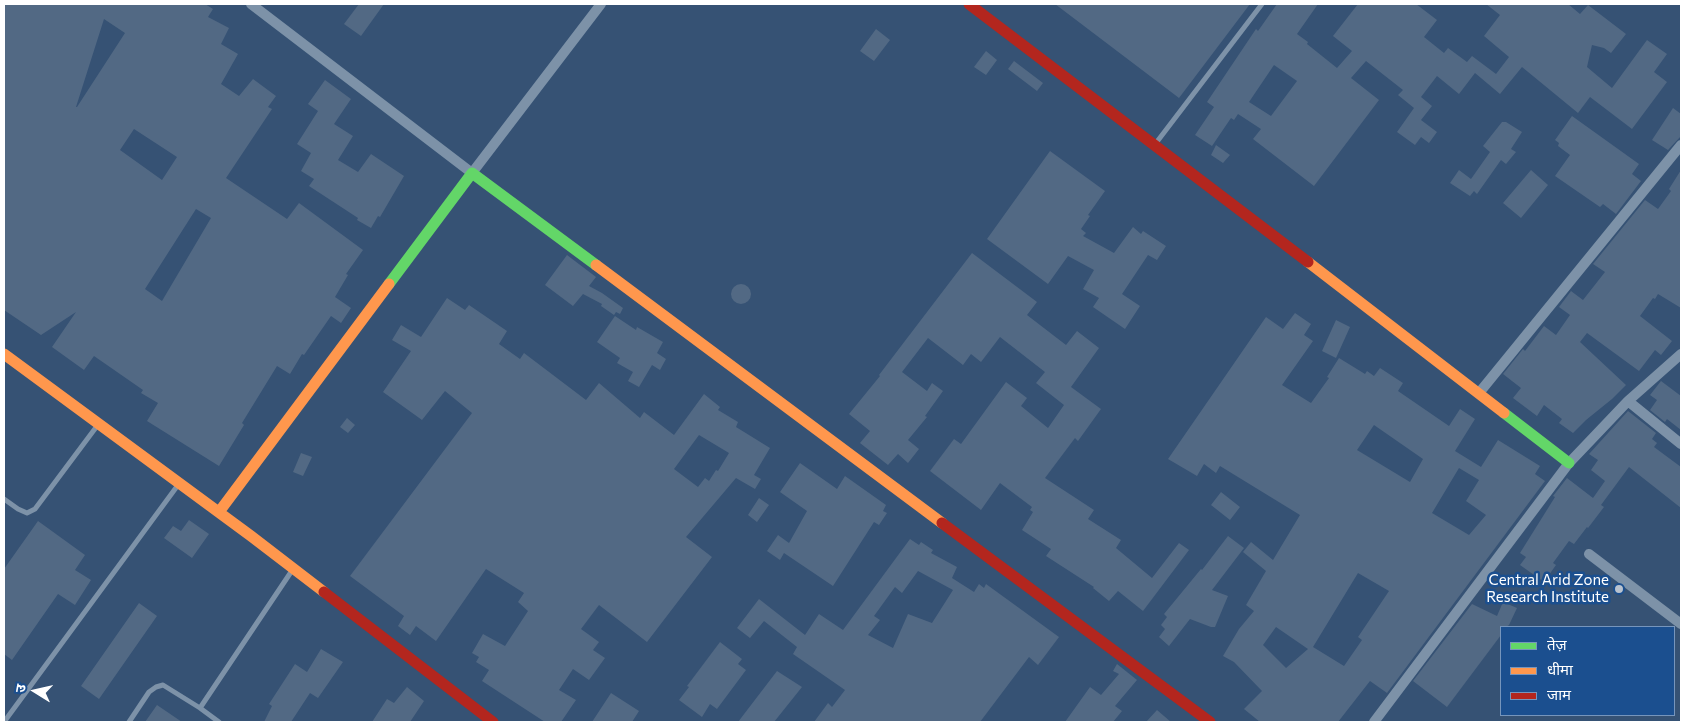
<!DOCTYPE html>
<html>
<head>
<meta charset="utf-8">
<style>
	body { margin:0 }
	#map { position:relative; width:1685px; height:726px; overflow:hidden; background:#365274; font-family:Commissioner,"Noto Sans Devanagari",sans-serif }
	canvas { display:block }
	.frame { position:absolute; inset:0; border:5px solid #fff; pointer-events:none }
	.legend { position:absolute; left:1500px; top:626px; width:175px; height:90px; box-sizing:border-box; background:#1b4f8f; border:1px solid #7695bc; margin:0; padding:6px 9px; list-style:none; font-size:15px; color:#fff }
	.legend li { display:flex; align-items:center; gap:10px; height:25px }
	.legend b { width:25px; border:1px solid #7695bc }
	.north { position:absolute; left:10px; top:666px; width:50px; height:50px; -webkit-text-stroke:4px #1b4f8f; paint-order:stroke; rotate:280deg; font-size:14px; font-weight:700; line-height:20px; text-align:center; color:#fff }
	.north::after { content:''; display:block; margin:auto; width:18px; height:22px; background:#fff; clip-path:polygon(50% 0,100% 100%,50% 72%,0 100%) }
</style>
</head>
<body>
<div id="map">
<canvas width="1685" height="726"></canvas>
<div class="frame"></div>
<ul class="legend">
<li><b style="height:6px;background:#63d668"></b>तेज़</li>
<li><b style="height:6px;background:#ff974d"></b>धीमा</li>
<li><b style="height:6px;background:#b3261e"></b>जाम</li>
</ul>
<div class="north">उ</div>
</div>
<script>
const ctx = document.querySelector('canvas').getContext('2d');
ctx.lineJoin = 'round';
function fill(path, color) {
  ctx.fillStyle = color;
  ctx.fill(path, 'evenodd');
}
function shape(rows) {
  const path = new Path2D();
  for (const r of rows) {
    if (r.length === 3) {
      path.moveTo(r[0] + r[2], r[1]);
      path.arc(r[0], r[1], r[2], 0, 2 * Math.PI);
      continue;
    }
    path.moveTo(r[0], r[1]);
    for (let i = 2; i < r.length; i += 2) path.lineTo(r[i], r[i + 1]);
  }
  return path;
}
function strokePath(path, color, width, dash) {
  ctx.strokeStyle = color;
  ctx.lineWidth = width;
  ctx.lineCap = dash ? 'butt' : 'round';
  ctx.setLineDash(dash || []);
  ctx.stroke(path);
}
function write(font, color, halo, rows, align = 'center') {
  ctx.font = font + ' Commissioner,sans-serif';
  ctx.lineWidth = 5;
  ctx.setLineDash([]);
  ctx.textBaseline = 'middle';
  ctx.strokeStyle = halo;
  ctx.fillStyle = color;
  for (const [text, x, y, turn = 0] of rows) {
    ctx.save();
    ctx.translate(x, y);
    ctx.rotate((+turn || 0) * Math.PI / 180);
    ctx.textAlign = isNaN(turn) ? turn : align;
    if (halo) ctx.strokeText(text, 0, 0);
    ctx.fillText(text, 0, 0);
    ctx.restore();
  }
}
fill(shape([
	[4,4,205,4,213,9,208,17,229,28,221,44,238,54,221,84,239,96,253,79,276,96,268,107,272,109,226,178,287,219,299,203,363,250,346,274,348,275,335,297,351,308,341,323,331,316,304,355,302,354,290,374,277,366,242,423,244,425,219,466,147,421,158,403,141,393,143,390,94,356,84,370,52,347,76,312,41,335,4,310],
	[104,19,125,33,77,107,76,107],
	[134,129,177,157,162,180,120,150],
	[196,209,211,218,162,301,145,289],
	[359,4,384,4,361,36,344,24],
	[1055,4,1250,4,1179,98],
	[1277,4,1318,4,1297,34,1308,42,1307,44,1337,68,1352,51,1333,36,1358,4,1416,4,1437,20,1424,37,1444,53,1448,48,1467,62,1472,56,1496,74,1509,57,1484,36,1500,15,1486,4,1568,4,1580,14,1588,5,1626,34,1611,53,1604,48,1592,45,1587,67,1612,88,1647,40,1667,54,1654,72,1667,82,1632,129,1590,97,1578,113,1522,67,1500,94,1475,73,1459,94,1437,76,1421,97,1432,106,1421,120,1437,132,1429,143,1421,137,1415,145,1397,132,1414,108,1398,95,1403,90,1366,61,1351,78,1379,100,1314,186,1253,139,1261,129,1238,114,1234,120,1231,118,1212,146,1195,135,1214,107,1207,102,1256,29,1258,31],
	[1274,65,1297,81,1271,116,1249,102],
	[876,29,890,40,874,61,860,51],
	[986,51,997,60,986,75,974,67],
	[1014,61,1043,83,1037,91,1008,69],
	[325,80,351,99,334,124,353,136,338,160,358,172,371,154,404,176,380,217,378,216,371,228,357,220,358,218,309,186,314,179,301,171,311,153,297,144,318,111,308,104],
	[1673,108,1681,114,1681,136,1668,150,1652,140],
	[1572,116,1639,164,1632,174,1641,181,1616,214,1603,204,1600,207,1555,176,1570,155,1558,146,1559,143,1555,140],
	[1502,122,1506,122,1522,132,1511,149,1516,152,1506,164,1501,160,1477,194,1474,191,1470,196,1450,183,1459,170,1471,179,1490,152,1483,146],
	[1216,145,1230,155,1223,163,1211,155],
	[1050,151,1105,191,1088,215,1090,216,1081,229,1086,233,1083,236,1114,253,1133,227,1141,234,1143,231,1166,246,1157,260,1148,255,1122,294,1140,306,1125,329,1093,307,1099,298,1083,289,1094,270,1068,256,1048,284,987,239],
	[1531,170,1548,185,1521,218,1503,203],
	[1681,170,1681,308,1658,294,1655,299,1653,298,1640,316,1672,341,1661,355,1655,350,1639,371,1587,333,1580,342,1626,385,1612,399,1586,420,1573,433,1559,423,1562,419,1544,405,1537,416,1513,398,1521,388,1503,374,1523,349,1525,351,1544,326,1556,335,1570,315,1559,307,1571,291,1583,300,1605,272,1593,264,1645,200,1658,209,1671,191,1669,189],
	[972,253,1037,302,1027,315,1066,345,1077,331,1099,348,1071,387,1101,409,1078,441,1075,438,1045,478,1094,510,1088,519,1121,540,1116,548,1152,578,1179,543,1189,550,1143,611,1118,591,1109,601,1093,588,1094,587,1046,556,1051,549,1022,530,1033,512,1030,510,1032,507,1000,483,981,510,930,471,954,439,961,444,1006,382,1027,398,1021,406,1048,428,1064,405,1036,383,1045,372,1000,337,981,362,971,354,963,365,928,338,902,372,927,391,932,383,943,391,925,416,927,417,908,440,919,449,908,463,898,454,888,465,860,443,870,431,849,414,880,376,879,375],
	[567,255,596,277,589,286,602,293,623,308,620,314,616,312,614,315,601,306,602,304,583,294,573,306,545,285],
	[741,294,10],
	[447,298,465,310,469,305,507,331,499,344,520,359,524,353,586,400,599,383,640,418,644,412,674,435,704,394,720,407,718,410,738,422,736,427,770,448,754,475,761,479,755,489,736,478,686,537,712,557,647,642,599,605,581,629,599,642,593,650,605,658,589,680,573,669,559,690,576,700,561,722,545,722,482,681,489,670,476,662,479,657,472,653,483,634,505,646,528,611,518,602,524,593,486,569,436,641,416,626,410,635,398,626,404,616,350,576,472,413,445,391,422,420,383,392,411,351,392,340,401,325,421,337],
	[699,435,729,453,718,471,716,470,709,481,705,478,698,487,674,469],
	[1295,313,1311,324,1304,335,1313,341,1282,385,1311,403,1329,378,1327,377,1339,358,1365,374,1367,371,1374,376,1380,368,1403,383,1398,391,1449,426,1460,409,1475,419,1455,451,1481,467,1498,440,1540,466,1535,474,1545,481,1387,693,1370,681,1338,722,1260,722,1244,709,1262,691,1234,662,1223,656,1239,629,1254,611,1246,605,1266,571,1243,552,1251,542,1273,560,1300,515,1220,466,1216,473,1204,464,1197,476,1168,459,1266,317,1283,329],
	[1374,425,1423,459,1410,482,1357,450],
	[1459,468,1479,480,1466,501,1486,515,1469,535,1432,513],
	[1358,573,1389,591,1358,637,1362,640,1344,666,1313,647],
	[1276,627,1308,649,1286,668,1263,645],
	[615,316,636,330,637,327,663,342,657,353,666,359,660,370,652,365,639,387,628,381,633,372,617,363,620,358,597,342],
	[1336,320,1350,327,1336,358,1322,351],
	[1661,381,1681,396,1681,430,1667,419,1665,422,1650,410,1657,400,1650,395],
	[1628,411,1656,433,1652,439,1657,443,1654,447,1681,467,1681,508,1629,467,1601,505,1604,507,1588,528,1587,527,1574,544,1569,541,1553,563,1556,565,1544,582,1520,565,1526,557,1520,553,1555,497,1553,496,1567,478,1593,498,1605,481,1591,470,1598,460,1589,454],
	[347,418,355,425,348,433,340,427],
	[301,453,312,457,303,476,293,472],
	[800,463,837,489,845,476,886,505,883,511,887,513,879,525,874,522,833,586,784,553,780,560,767,551,778,535,789,543,807,511,780,492],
	[1221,492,1240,507,1230,520,1211,505],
	[759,498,769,505,757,522,748,515],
	[189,520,209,534,192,558,164,538,173,526,181,531],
	[38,521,85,555,75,570,91,580,75,605,58,594,12,660,4,654,4,569],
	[1228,536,1244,548,1212,590,1228,596,1215,627,1211,627,1190,619,1169,646,1159,637,1165,629,1161,625,1167,617,1164,614,1201,569,1202,570],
	[910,539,919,545,921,542,933,550,931,553,957,567,952,578,974,592,979,584,984,588,986,584,1059,637,1038,665,1029,657,980,722,814,722,828,703,832,707,845,690,793,654,797,647,764,621,750,638,737,628,759,599,805,635,819,614,843,630],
	[918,571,953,590,932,623,908,614,893,648,868,635,880,620,874,616,895,587,902,593],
	[1503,602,1517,608,1509,625,1506,627,1501,627,1501,635,1447,707,1413,681,1472,604,1497,616],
	[139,603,157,616,99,699,81,686],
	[720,642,742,659,738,664,746,670,717,709,710,704,702,717,679,700,689,687,687,686],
	[321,649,343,662,318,698,310,693,291,722,264,722,272,706,269,704,295,664,307,672],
	[1117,664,1137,680,1115,706,1122,711,1113,722,1065,722,1090,687,1101,695,1119,674,1113,671],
	[777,671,802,687,774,722,738,722],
	[407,687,424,701,410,722,372,722,387,699,394,703],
	[611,693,639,711,632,722,592,722],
	[157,705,182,722,145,722],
	[1157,710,1171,722,1146,722]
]), '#526984');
strokePath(shape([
	[1156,143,1262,4],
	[4,499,18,509,27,513,35,509,97,426],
	[200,708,293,569],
	[4,722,178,485],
	[129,722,149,692,156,687,163,685,200,708,219,722]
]), '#7d92a8', 5);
strokePath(shape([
	[251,4,472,173,601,4],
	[1479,393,1681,145],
	[1628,401,1681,444],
	[1589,554,1681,624],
	[1374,722,1569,463,1628,401,1681,354]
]), '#7d92a8', 10);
strokePath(shape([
	[389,284,472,173,596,265],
	[1504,413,1569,463]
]), '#63d668', 11);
strokePath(shape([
	[1308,262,1504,413],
	[596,265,942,523],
	[4,354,251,536,324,592],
	[219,512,389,284]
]), '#ff974d', 11);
strokePath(shape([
	[969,4,1308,262],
	[942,523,1210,722],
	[324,592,493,722]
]), '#b3261e', 11);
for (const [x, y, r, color] of [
	[1619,589,5,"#b9c2ce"]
]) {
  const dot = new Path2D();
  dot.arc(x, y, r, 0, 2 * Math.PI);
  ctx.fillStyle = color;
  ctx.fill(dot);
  strokePath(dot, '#1b4f8f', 2);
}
write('15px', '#fff', '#1b4f8f', [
	["Central Arid Zone",1609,580],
	["Research Institute",1609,597]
], 'right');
</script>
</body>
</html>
